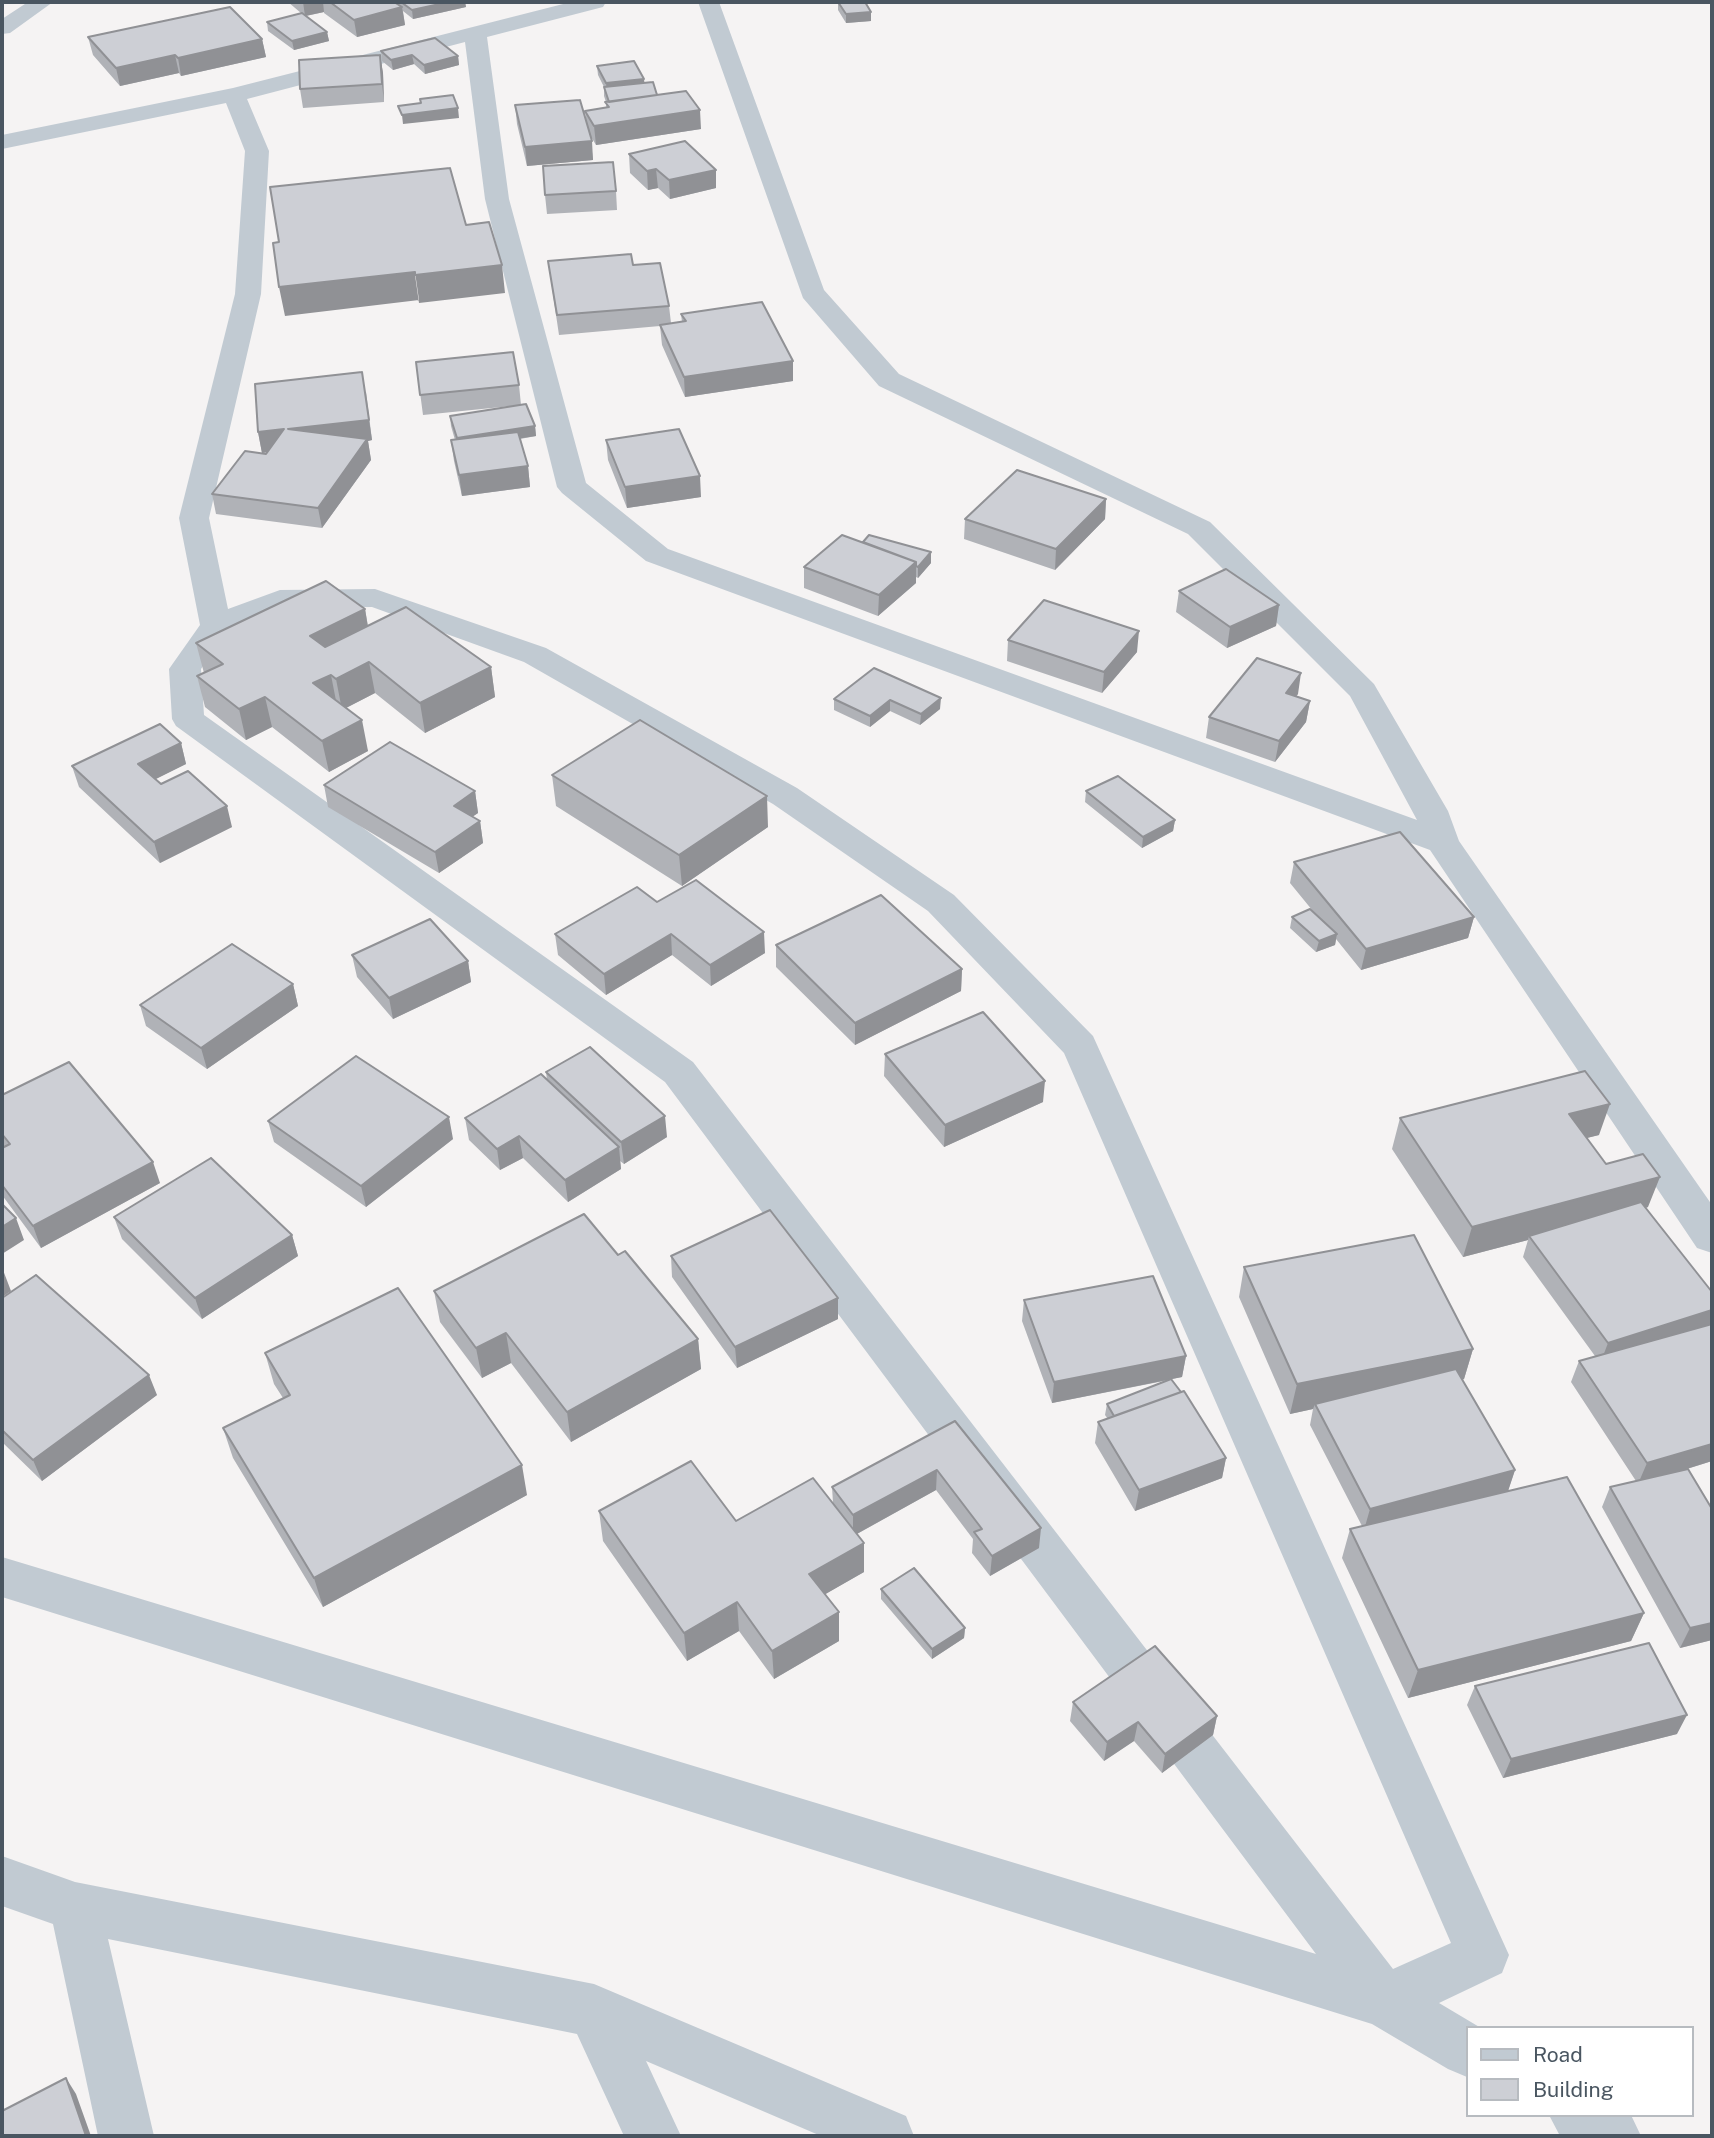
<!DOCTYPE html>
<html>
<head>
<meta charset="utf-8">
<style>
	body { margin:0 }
	#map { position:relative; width:1714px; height:2138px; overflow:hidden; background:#f5f3f3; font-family:"Public Sans",sans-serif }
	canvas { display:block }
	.frame { position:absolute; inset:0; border:4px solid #4a5661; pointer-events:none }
	.legend { position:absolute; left:1466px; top:2026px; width:228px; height:91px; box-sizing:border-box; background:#fff; border:2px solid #b7bbc0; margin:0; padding:9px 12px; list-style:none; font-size:21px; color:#4a5661 }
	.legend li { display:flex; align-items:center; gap:14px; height:35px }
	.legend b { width:35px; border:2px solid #b7bbc0 }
</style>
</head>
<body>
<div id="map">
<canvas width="1714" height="2138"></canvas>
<div class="frame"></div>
<ul class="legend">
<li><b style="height:9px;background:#c1cad2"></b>Road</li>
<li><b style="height:19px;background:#cdcfd5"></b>Building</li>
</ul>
</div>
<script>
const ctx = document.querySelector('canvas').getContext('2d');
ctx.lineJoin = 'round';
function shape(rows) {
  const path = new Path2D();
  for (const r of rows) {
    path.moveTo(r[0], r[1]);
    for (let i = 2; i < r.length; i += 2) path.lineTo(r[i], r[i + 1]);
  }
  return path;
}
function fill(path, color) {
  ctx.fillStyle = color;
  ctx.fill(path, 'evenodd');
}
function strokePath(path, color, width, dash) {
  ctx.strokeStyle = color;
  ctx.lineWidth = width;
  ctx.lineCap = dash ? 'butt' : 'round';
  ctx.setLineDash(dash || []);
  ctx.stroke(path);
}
fill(shape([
	[28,2,53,2,10,33,2,34,2,19,28,2],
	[571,2,606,2,603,7,487,37,509,199,586,483,668,549,1417,820,1350,696,1188,534,879,386,803,298,698,2,719,2,824,290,899,374,1210,522,1374,684,1448,811,1459,841,1712,1205,1712,1253,1697,1248,1430,850,646,561,562,493,557,487,485,199,465,42,247,99,269,151,261,294,209,518,228,609,280,590,375,589,546,648,797,788,954,895,1093,1036,1509,1955,1502,1973,1439,2003,1481,2028,1467,2028,1467,2077,1448,2069,1372,2024,2,1597,2,1557,1316,1954,665,1082,176,726,172,719,169,669,200,625,179,518,235,294,245,151,226,103,2,149,2,135,233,88,571,2],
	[372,607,524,662,773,804,928,911,1064,1053,1451,1943,1393,1969,693,1062,204,715,201,669,227,632,284,608,372,607],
	[2,1856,75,1882,594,1984,906,2116,914,2136,821,2136,646,2061,681,2136,624,2136,577,2034,108,1939,154,2136,98,2136,53,1924,2,1906,2,1856],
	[1549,2115,1631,2115,1641,2136,1560,2136,1549,2115]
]), '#c1cad2');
fill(shape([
	[288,2,465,2,466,7,413,19,403,11,405,25,357,37,324,13,324,12,306,16,327,32,329,41,294,50,268,31,267,22,301,13],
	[838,2,871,12,871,21,846,23,838,10],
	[88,37,262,39,266,57,181,76,179,73,120,86,93,55],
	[381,51,458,56,459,65,425,74,414,64,393,70,382,61],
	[380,55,383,73,384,102,303,108,300,89],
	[597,66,644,83,657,95,701,129,596,145,590,135,593,160,527,166,517,124,515,105,586,120,585,111,606,108,606,102,604,96,604,87,598,75],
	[629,154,716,188,670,199,658,188,648,190,630,173],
	[616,191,617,210,547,214,545,195],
	[548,261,633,265,669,306,671,323,682,322,681,314,793,361,793,381,685,397,662,345,660,326,559,335],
	[416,362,519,385,521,405,423,415],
	[366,392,372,440,368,441,371,460,322,528,216,514,212,494,267,452,262,453,258,432],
	[450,416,535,426,536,436,520,439,528,466,530,487,462,496,454,461,451,440,455,440,451,426],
	[606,440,701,497,627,508,608,460],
	[1106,499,1105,519,1055,570,964,539,965,519],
	[863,542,931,563,918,578,916,577,916,583,878,616,804,588,804,567],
	[1179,591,1279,605,1276,626,1227,648,1176,612],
	[365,609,368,626,491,667,495,697,425,733,375,693,346,708,368,751,329,772,272,727,246,740,205,707,197,676,204,673,196,643],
	[1008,640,1137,652,1102,693,1007,661],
	[874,668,940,709,920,725,890,711,870,727,834,710,834,699],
	[1298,694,1296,696,1310,701,1306,722,1275,762,1206,738,1209,717],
	[181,743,186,764,155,779,161,784,232,827,160,863,79,787,72,766],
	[552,775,768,827,682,886,556,806],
	[324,785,475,791,478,813,472,817,480,821,483,843,439,873,328,807],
	[1086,791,1175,820,1173,831,1142,848,1085,802],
	[1294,862,1474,917,1468,938,1361,970,1336,939,1335,945,1316,952,1290,928,1292,917,1317,916,1290,883],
	[657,902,765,953,711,986,672,955,606,995,558,955,555,934],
	[776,945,962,969,961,991,855,1045,776,967],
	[352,955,468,961,471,982,393,1019,357,977],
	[293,984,298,1006,207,1069,146,1026,140,1005],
	[885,1054,1043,1102,944,1147,884,1076],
	[546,1072,667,1137,624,1164,620,1161,621,1169,568,1202,523,1158,500,1170,469,1140,465,1118,547,1080],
	[2,1095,160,1183,41,1248,2,1195,2,1148,4,1147,2,1144],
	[1400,1118,1599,1135,1586,1138,1606,1164,1648,1207,1646,1208,1712,1292,1712,1461,1687,1469,1712,1509,1712,1640,1680,1648,1602,1507,1610,1487,1636,1481,1571,1382,1579,1361,1595,1356,1523,1257,1528,1240,1463,1257,1392,1149],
	[268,1121,453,1139,366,1207,274,1142],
	[114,1217,292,1235,298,1256,202,1319,122,1239],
	[618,1255,698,1339,701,1369,571,1442,511,1363,482,1378,440,1322,434,1291],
	[671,1256,838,1298,838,1319,737,1368,672,1277],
	[1244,1267,1473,1349,1464,1379,1462,1380,1515,1470,1508,1491,1644,1613,1631,1641,1408,1698,1342,1558,1350,1529,1362,1526,1310,1425,1313,1409,1290,1414,1239,1297],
	[2,1298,157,1395,42,1481,2,1442],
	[1024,1300,1186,1356,1182,1377,1172,1379,1226,1458,1222,1478,1135,1511,1095,1443,1098,1422,1108,1419,1105,1415,1107,1404,1169,1380,1052,1403,1022,1321],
	[265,1353,527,1495,323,1607,233,1458,223,1428,283,1398,274,1384],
	[955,1421,1039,1548,990,1576,972,1553,973,1539,936,1490,857,1534,864,1543,864,1572,825,1594,839,1612,839,1641,774,1679,739,1631,687,1661,603,1541,599,1511,736,1521,833,1503,832,1487],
	[881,1589,965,1628,964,1638,932,1659,881,1599],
	[1475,1686,1677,1734,1503,1778,1467,1705],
	[1073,1702,1217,1716,1213,1735,1162,1773,1134,1741,1104,1761,1070,1721]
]), '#b0b2b7');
fill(shape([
	[303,2,323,2,324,12,305,16],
	[449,2,465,2,466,7,413,19,412,10],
	[402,7,405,25,357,37,354,20],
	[871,12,871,21,846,23,846,14],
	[327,32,329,41,294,50,292,41],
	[262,39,266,57,181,76,178,58],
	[175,55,179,73,120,86,116,68],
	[380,55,383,73,384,102,382,84],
	[412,55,414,64,393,70,391,60],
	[458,56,459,65,425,74,424,65],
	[644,79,645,88,607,92,606,83],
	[458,108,459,118,403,124,402,115],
	[700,110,701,129,596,145,594,126],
	[592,141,593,160,527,166,525,147],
	[656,169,658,188,648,190,647,171],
	[716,170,716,188,670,199,669,180],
	[502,265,505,293,419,303,415,275],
	[415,272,419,300,285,316,279,287],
	[793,361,793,381,685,397,684,377],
	[362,372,372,440,368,441,371,460,322,528,318,508,288,429],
	[535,426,536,436,458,448,457,438],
	[284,429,288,450,262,453,258,432],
	[528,466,530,487,462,496,459,475],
	[700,476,701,497,627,508,625,487],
	[1106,499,1105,519,1055,570,1056,549],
	[931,552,931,563,918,578,918,567],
	[916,562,916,583,878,616,879,595],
	[1279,605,1276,626,1227,648,1230,627],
	[365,609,370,640,317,666,310,636],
	[1139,631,1137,652,1102,693,1104,672],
	[369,662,375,693,342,710,336,679],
	[491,667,495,697,425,733,420,703],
	[1301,673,1298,694,1282,714,1286,693],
	[331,675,337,706,313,683],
	[265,697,272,727,246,740,239,709],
	[941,698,940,709,920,725,921,714],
	[890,700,890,711,870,727,870,716],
	[1310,701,1306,722,1275,762,1279,741],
	[362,720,368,751,329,772,322,741],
	[181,743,186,764,144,785,138,764],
	[475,791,478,813,457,827,454,806],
	[767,796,768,827,682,886,679,855],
	[227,806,232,827,160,863,154,842],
	[1175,820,1173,831,1142,848,1143,837],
	[480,821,483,843,439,873,435,852],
	[1474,917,1468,938,1361,970,1366,949],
	[764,932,765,953,711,986,710,965],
	[671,934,672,955,606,995,604,974],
	[1337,934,1335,945,1316,952,1319,941],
	[468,961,471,982,393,1019,389,998],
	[962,969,961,991,855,1045,855,1023],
	[293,984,298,1006,207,1069,201,1048],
	[1045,1081,1043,1102,944,1147,945,1125],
	[1610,1104,1599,1135,1559,1145,1569,1114],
	[665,1116,667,1137,624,1164,621,1142],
	[449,1117,453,1139,366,1207,361,1186],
	[519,1136,523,1158,500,1170,497,1149],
	[619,1147,621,1169,568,1202,565,1180],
	[153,1162,160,1183,41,1248,33,1226],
	[1660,1177,1648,1207,1532,1239,1529,1236,1528,1240,1463,1257,1472,1227],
	[16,1218,24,1240,2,1254,2,1227],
	[292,1235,298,1256,202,1319,195,1298],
	[2,1270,3,1270,11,1291,2,1297],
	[838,1298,838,1319,737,1368,735,1347],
	[1712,1310,1712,1328,1600,1364,1608,1343],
	[506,1333,511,1363,482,1378,476,1348],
	[698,1339,701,1369,571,1442,567,1412],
	[1473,1349,1464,1379,1317,1409,1315,1404,1313,1409,1290,1414,1297,1384],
	[1186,1356,1182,1377,1052,1403,1054,1382],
	[149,1375,157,1395,42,1481,33,1460],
	[1712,1444,1712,1461,1638,1484,1647,1463],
	[1226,1458,1222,1478,1135,1511,1139,1490],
	[522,1465,527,1495,323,1607,314,1578],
	[937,1470,936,1490,853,1536,853,1515],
	[1515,1470,1508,1491,1364,1530,1370,1509],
	[1041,1528,1039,1548,990,1576,992,1556],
	[864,1543,864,1572,810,1603,809,1574],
	[737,1602,739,1631,687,1661,684,1633],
	[839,1612,839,1641,774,1679,772,1651],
	[1644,1613,1631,1641,1408,1698,1418,1670],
	[1712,1623,1712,1640,1680,1648,1690,1628],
	[965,1628,964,1638,932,1659,932,1649],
	[1687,1715,1677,1734,1503,1778,1511,1759],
	[1217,1716,1213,1735,1162,1773,1165,1754],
	[1138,1722,1134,1741,1104,1761,1107,1742],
	[66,2078,76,2094,91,2136,86,2136]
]), '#909195');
const building = shape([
	[330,2,394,2,402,7,354,20,330,2],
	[401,2,449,2,412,10,401,2],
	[838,2,865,2,871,12,846,14,838,2],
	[230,7,262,39,178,58,175,55,116,68,88,37,230,7],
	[302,13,327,32,292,41,267,22,302,13],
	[435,38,458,56,424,65,412,55,391,60,381,51,435,38],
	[380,55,382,84,300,89,299,60,380,55],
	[634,61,644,79,606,83,597,66,634,61],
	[653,82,657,95,609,102,604,87,653,82],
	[686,91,700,110,594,126,585,111,609,107,605,102,686,91],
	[453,95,458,108,402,115,398,106,421,103,420,99,453,95],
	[580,100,592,141,525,147,515,105,580,100],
	[685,141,716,170,669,180,656,169,647,171,629,154,685,141],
	[613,162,616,191,545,195,543,166,613,162],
	[450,168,466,225,489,222,502,265,415,275,415,272,279,287,273,243,279,242,270,187,450,168],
	[631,254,633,265,660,263,669,306,557,315,548,261,631,254],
	[762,302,793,361,684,377,660,325,686,321,681,314,762,302],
	[513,352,519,385,420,395,416,362,513,352],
	[362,372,369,420,288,429,367,439,318,508,212,494,245,451,266,454,284,429,258,432,255,384,362,372],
	[526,404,535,426,457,438,450,416,526,404],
	[679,429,700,476,625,487,606,440,679,429],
	[518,432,528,466,459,475,451,440,518,432],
	[1017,470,1106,499,1056,549,965,519,1017,470],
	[842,535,916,562,879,595,804,567,842,535],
	[869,535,931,552,918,567,916,566,916,562,863,542,869,535],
	[1226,569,1279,605,1230,627,1179,591,1226,569],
	[326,581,365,609,310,636,325,647,406,607,491,667,420,703,369,662,336,679,331,675,313,683,362,720,322,741,265,697,239,709,197,676,223,664,196,643,326,581],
	[1044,600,1139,631,1104,672,1008,640,1044,600],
	[1257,658,1301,673,1286,693,1310,701,1279,741,1209,717,1257,658],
	[874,668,941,698,921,714,890,700,870,716,834,699,874,668],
	[640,720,767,796,679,855,552,775,640,720],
	[160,724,181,743,138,764,161,784,188,771,227,806,154,842,72,766,160,724],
	[390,742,475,791,454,806,480,821,435,852,324,785,390,742],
	[1118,776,1175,820,1143,837,1086,791,1118,776],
	[1400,832,1474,917,1366,949,1294,862,1400,832],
	[696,880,764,932,710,965,671,934,604,974,555,934,637,887,657,902,696,880],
	[881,895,962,969,855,1023,776,945,881,895],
	[1310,909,1337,934,1319,941,1292,917,1310,909],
	[430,919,468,961,389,998,352,955,430,919],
	[232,944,293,984,201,1048,140,1005,232,944],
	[983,1012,1045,1081,945,1125,885,1054,983,1012],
	[590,1047,665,1116,621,1142,546,1072,590,1047],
	[356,1056,449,1117,361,1186,268,1121,356,1056],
	[69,1062,153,1162,33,1226,2,1185,2,1148,10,1144,2,1134,2,1095,69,1062],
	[1585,1071,1610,1104,1569,1114,1606,1164,1643,1154,1660,1177,1472,1227,1400,1118,1585,1071],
	[541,1074,619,1147,565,1180,519,1136,497,1149,465,1118,541,1074],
	[211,1158,292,1235,195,1298,114,1217,211,1158],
	[1641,1202,1712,1292,1712,1310,1608,1343,1529,1236,1641,1202],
	[2,1204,16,1218,2,1227,2,1204],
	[770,1210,838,1298,735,1347,671,1256,770,1210],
	[584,1214,618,1255,625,1251,698,1339,567,1412,506,1333,476,1348,434,1291,584,1214],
	[1414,1235,1473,1349,1297,1384,1244,1267,1414,1235],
	[36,1275,149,1375,33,1460,2,1430,2,1298,36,1275],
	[1153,1276,1186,1356,1054,1382,1024,1300,1153,1276],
	[398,1288,522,1465,314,1578,223,1428,290,1395,265,1353,398,1288],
	[1712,1324,1712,1444,1647,1463,1579,1361,1712,1324],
	[1456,1369,1515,1470,1370,1509,1315,1404,1456,1369],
	[1171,1379,1181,1392,1114,1416,1107,1404,1171,1379],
	[1184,1391,1226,1458,1139,1490,1098,1422,1184,1391],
	[955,1421,1041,1528,992,1556,974,1532,982,1529,937,1470,853,1515,832,1487,955,1421],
	[691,1461,736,1521,813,1478,864,1543,809,1574,839,1612,772,1651,737,1602,684,1633,599,1511,691,1461],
	[1688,1469,1712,1509,1712,1623,1690,1628,1610,1487,1688,1469],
	[1567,1477,1644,1613,1418,1670,1350,1529,1567,1477],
	[914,1568,965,1628,932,1649,881,1589,914,1568],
	[1649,1643,1687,1715,1511,1759,1475,1686,1649,1643],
	[1155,1646,1217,1716,1165,1754,1138,1722,1107,1742,1073,1702,1155,1646],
	[66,2078,86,2136,2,2136,2,2111,66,2078]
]);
fill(building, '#cdcfd5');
strokePath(building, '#909195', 2);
</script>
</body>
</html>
